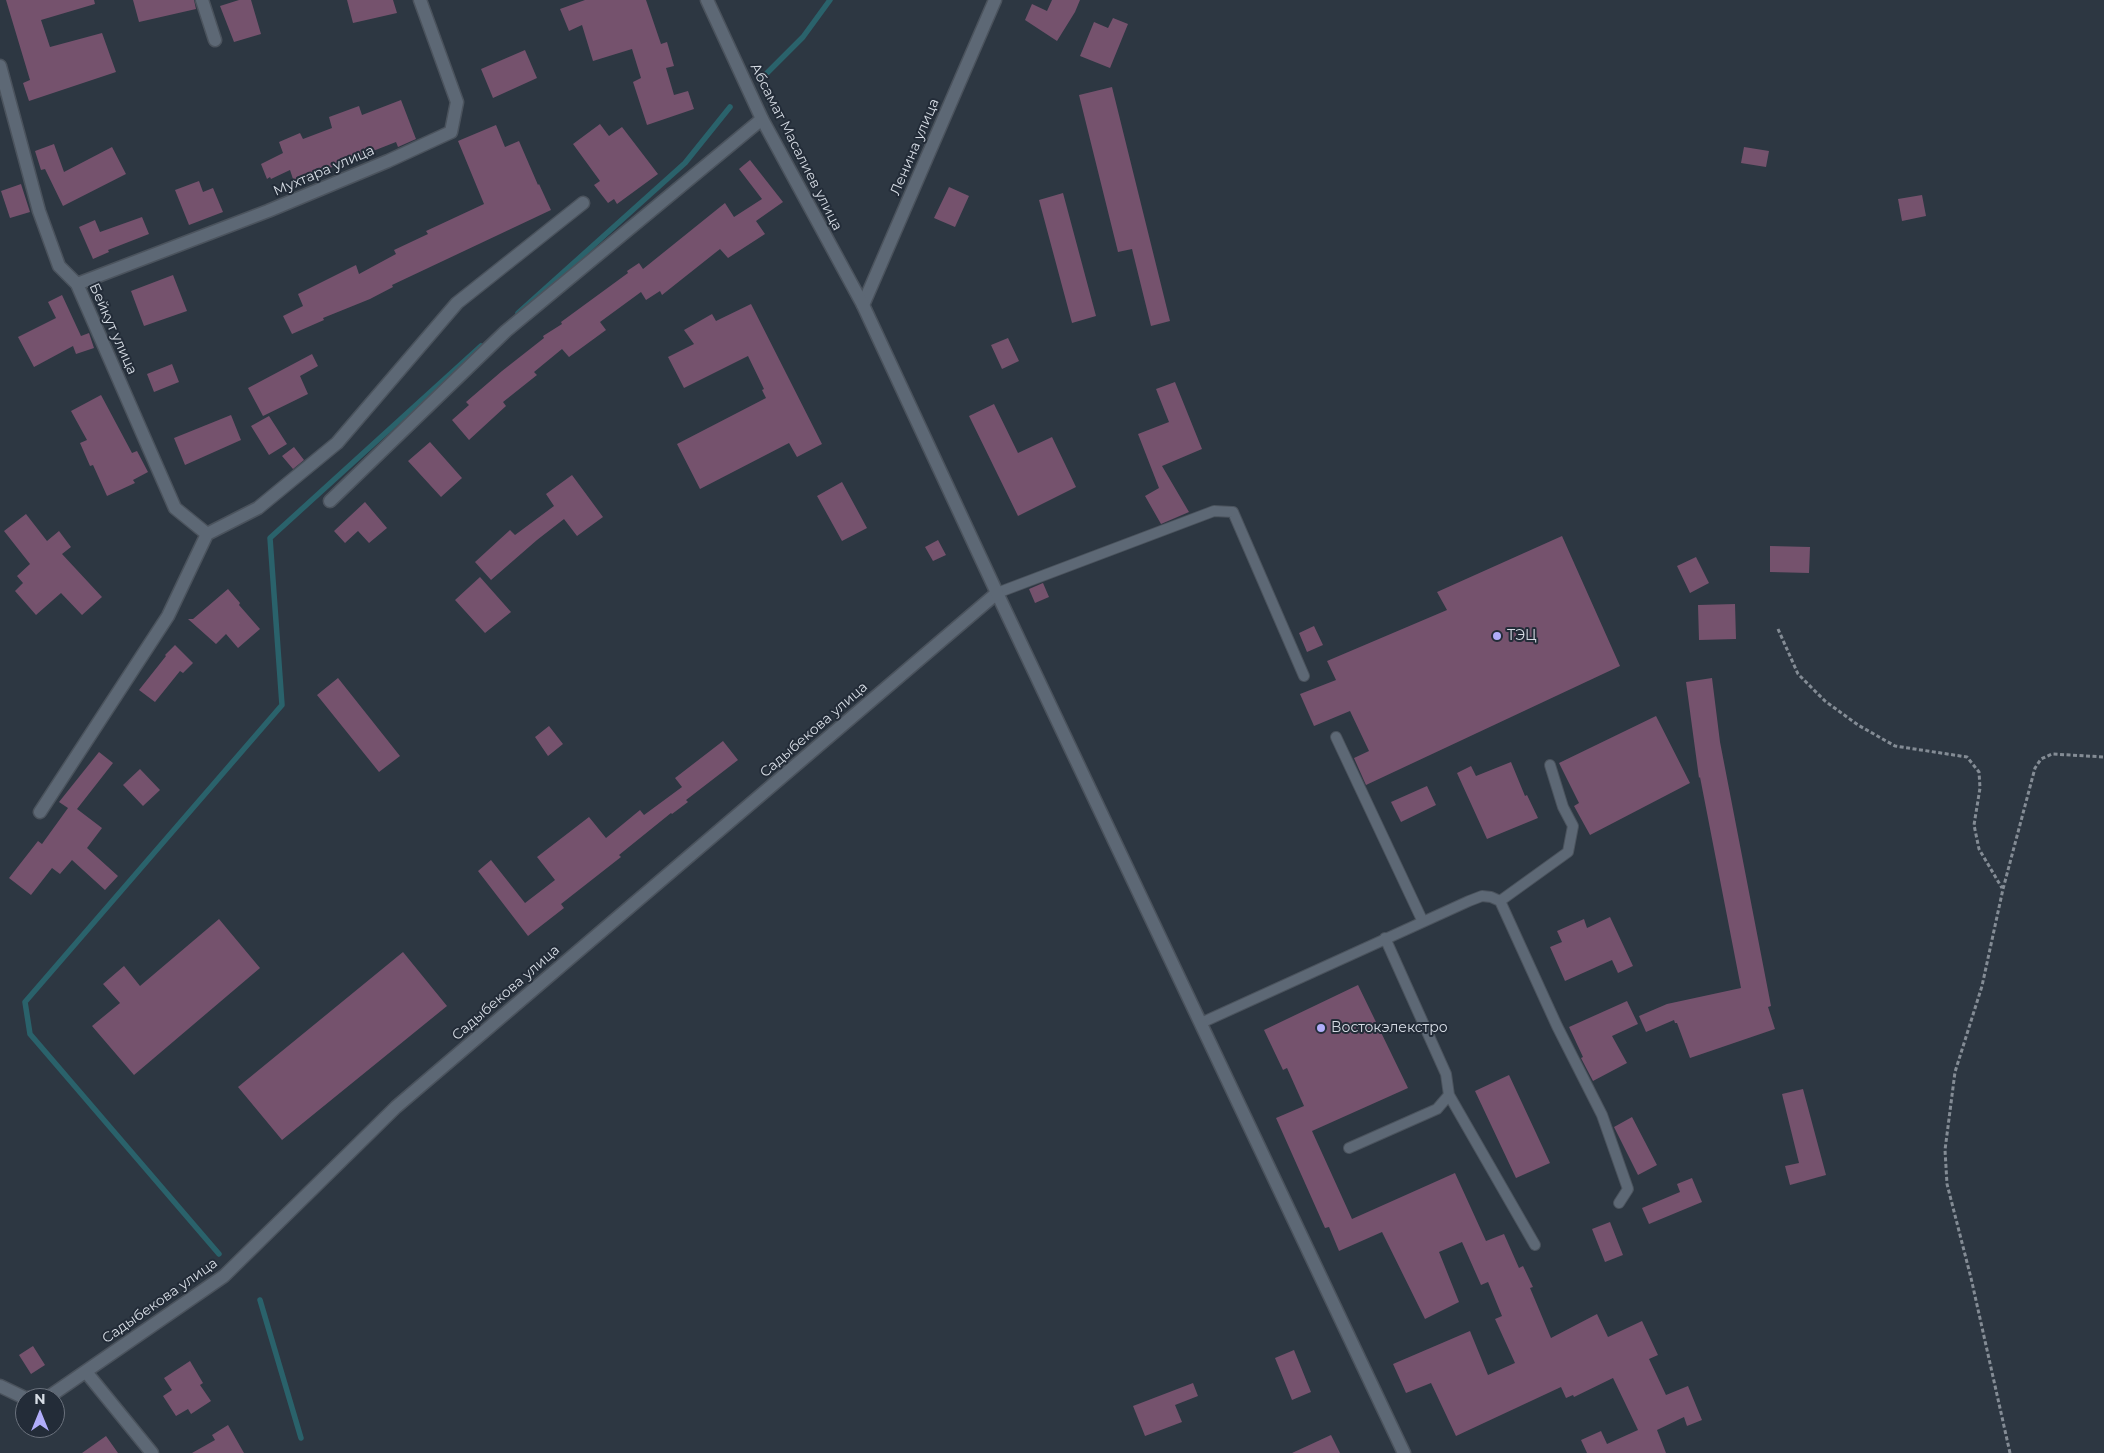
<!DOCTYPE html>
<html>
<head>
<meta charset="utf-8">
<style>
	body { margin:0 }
	#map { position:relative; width:2104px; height:1453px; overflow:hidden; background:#2d3742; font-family:Montserrat,sans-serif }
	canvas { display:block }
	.north { position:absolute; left:15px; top:1388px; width:50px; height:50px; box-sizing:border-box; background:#232c38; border:1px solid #6b727d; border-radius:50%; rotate:0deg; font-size:14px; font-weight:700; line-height:20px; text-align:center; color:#d6dce4 }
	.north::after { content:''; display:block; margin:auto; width:18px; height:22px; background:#b1adfa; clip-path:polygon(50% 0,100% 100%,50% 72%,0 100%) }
</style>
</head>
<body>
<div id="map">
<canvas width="2104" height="1453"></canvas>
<div class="north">N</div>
</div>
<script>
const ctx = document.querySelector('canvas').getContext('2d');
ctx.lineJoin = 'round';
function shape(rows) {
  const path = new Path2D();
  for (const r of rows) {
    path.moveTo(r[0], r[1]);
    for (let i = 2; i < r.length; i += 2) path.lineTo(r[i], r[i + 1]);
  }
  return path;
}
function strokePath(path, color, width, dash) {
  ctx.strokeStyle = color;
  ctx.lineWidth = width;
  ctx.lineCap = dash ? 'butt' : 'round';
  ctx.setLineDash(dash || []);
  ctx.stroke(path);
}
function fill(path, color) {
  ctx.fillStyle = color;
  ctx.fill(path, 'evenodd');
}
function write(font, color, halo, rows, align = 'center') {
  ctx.font = font + ' Montserrat,sans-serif';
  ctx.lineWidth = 4;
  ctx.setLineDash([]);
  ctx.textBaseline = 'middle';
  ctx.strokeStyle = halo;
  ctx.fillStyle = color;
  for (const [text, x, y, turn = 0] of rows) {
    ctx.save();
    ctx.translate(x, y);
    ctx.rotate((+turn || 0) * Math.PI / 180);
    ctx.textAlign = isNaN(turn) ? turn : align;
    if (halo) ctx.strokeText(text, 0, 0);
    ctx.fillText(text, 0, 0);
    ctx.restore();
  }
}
strokePath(shape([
	[760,80,803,37,830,0],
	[518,313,685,163,730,107],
	[219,1254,30,1034,25,1002,282,705,270,538,481,346],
	[260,1300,301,1438]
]), '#2a626b', 5.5);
fill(shape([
	[6,0,94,0,95,4,41,20,50,47,102,33,116,72,29,101,23,83,30,80],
	[133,0,194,0,196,9,139,22],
	[239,0,251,0,261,34,234,42,220,6],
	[347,0,393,0,397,13,353,23],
	[585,0,646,0,661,44,667,42,674,66,666,68,674,95,688,91,694,109,647,125,633,82,641,78,632,49,593,61,582,25,569,31,560,9],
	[1052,0,1080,0,1075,12,1057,41,1025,20,1032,4,1047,11],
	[1113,18,1128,24,1110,68,1080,56,1094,22,1108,28],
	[525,50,537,78,493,98,481,69],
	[1112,87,1170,321,1151,326,1132,249,1118,252,1079,95],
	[401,100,416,139,398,147,396,142,294,182,290,170,271,179,270,177,267,179,261,164,283,153,279,142,300,133,303,139,332,128,329,117,359,106,362,115],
	[600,124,609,136,622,127,658,174,617,204,614,199,608,203,594,185,600,181,573,144],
	[496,125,505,147,519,141,538,185,539,184,551,210,392,285,393,287,370,299,323,318,324,320,292,334,283,316,303,306,298,294,356,265,359,274,396,254,394,250,428,234,426,231,484,204,458,141],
	[54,144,64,172,112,147,126,174,63,206,45,169,41,170,35,151],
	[1744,147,1769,151,1766,167,1741,163],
	[750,160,783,202,756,221,765,234,728,258,720,249,662,295,660,291,646,300,641,292,600,322,606,330,569,357,562,349,534,372,537,375,503,402,506,406,469,440,452,420,469,405,466,402,502,371,544,338,543,336,562,324,561,322,628,273,627,271,639,263,643,269,725,203,734,217,762,199,739,169],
	[199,181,203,192,213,188,223,212,189,225,175,190],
	[21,184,30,212,10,218,1,191],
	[949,187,969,196,955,227,934,218],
	[1063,193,1096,316,1072,323,1039,200],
	[1922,195,1926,216,1902,221,1898,199],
	[142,217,149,234,108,250,109,252,93,259,79,227,95,220,100,232],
	[173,275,187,311,144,326,131,291],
	[62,295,81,336,89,333,94,348,76,354,73,346,34,367,18,337,56,318,48,302],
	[751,304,822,444,797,457,789,443,700,489,677,444,766,398,762,390,764,389,748,356,684,388,668,357,694,344,684,330,712,314,716,321],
	[1008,338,1019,361,1002,369,991,345],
	[312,354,318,366,300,376,308,394,263,416,248,388],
	[172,364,179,382,154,392,147,374],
	[1175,382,1202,449,1162,466,1189,512,1161,524,1145,496,1159,488,1138,434,1169,422,1156,389],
	[101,395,132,453,137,451,148,472,133,480,135,483,107,496,93,465,90,466,80,443,87,440,71,411],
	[994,404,1018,453,1052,437,1076,487,1018,516,969,416],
	[231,415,241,440,185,465,174,438],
	[269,416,287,444,269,455,251,426],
	[430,442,462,478,441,497,408,461],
	[294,447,304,460,293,469,282,456],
	[572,475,603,517,577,536,564,519,537,540,491,580,475,562,510,530,515,535,554,506,546,494],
	[842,482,867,528,842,541,817,496],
	[365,502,387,528,369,543,358,531,345,543,334,531],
	[26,514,47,541,59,531,71,547,62,554,102,597,82,615,61,593,36,615,15,591,23,583,17,576,30,564,4,531],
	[1562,536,1620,666,1366,785,1354,758,1369,751,1350,711,1314,726,1300,694,1336,680,1327,661,1447,610,1437,592],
	[938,540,946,555,933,561,925,547],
	[1770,546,1810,547,1809,573,1770,572],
	[1696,557,1709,583,1690,593,1677,566],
	[480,577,511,612,485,633,455,600],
	[1043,583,1049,597,1035,603,1029,589],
	[228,589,240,603,239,605,260,629,238,648,226,634,216,644,188,619,193,619],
	[1735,604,1736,639,1699,640,1698,605],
	[1314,626,1323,645,1307,652,1299,633],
	[175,645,193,663,183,673,180,671,155,702,139,690,166,656,165,655],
	[338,678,400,756,379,772,317,695],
	[1712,678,1720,742,1771,1006,1768,1007,1775,1029,1690,1058,1677,1023,1675,1023,1674,1020,1646,1032,1639,1016,1667,1004,1741,988,1700,777,1699,778,1686,682],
	[1656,716,1690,783,1590,835,1574,806,1579,803,1559,763],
	[549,726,563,744,548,756,535,737],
	[723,741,738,760,690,797,686,800,688,802,672,814,671,813,619,855,621,857,561,904,564,908,528,936,478,871,491,860,525,903,555,880,537,857,589,817,606,838,640,810,644,815,682,787,675,778],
	[99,752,113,763,77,809,102,828,87,848,118,876,105,890,72,860,60,874,52,868,31,895,9,878,38,841,42,844,68,808,59,802],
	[1511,762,1525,796,1527,795,1538,818,1487,839,1457,773,1471,766,1476,776],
	[140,769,160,790,143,806,123,785],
	[1427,786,1436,805,1401,822,1391,802],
	[1610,917,1633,966,1618,973,1612,960,1565,981,1550,947,1562,942,1557,931,1584,919,1587,928],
	[219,919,260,968,134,1075,92,1026,120,1003,103,984,124,966,140,986],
	[403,952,447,1006,282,1140,238,1087],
	[1358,985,1408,1088,1312,1131,1352,1219,1455,1173,1486,1241,1504,1234,1519,1268,1523,1266,1533,1287,1530,1288,1551,1338,1597,1314,1608,1337,1642,1321,1658,1355,1649,1359,1666,1395,1688,1386,1702,1420,1687,1426,1684,1417,1657,1430,1666,1453,1587,1453,1581,1440,1601,1431,1607,1444,1638,1430,1613,1378,1574,1397,1573,1395,1566,1398,1561,1387,1456,1436,1431,1383,1406,1393,1393,1364,1470,1331,1488,1375,1515,1363,1495,1319,1502,1316,1488,1282,1481,1285,1462,1242,1439,1252,1459,1302,1425,1319,1382,1232,1339,1251,1329,1227,1325,1228,1276,1118,1304,1106,1287,1068,1283,1070,1264,1030],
	[1627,1001,1638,1024,1612,1036,1627,1063,1593,1081,1581,1058,1583,1057,1569,1027],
	[1509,1075,1550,1163,1516,1178,1475,1091],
	[1803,1089,1826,1175,1790,1185,1785,1166,1799,1163,1782,1094],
	[1632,1117,1657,1165,1638,1175,1614,1127],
	[1692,1178,1702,1202,1649,1224,1642,1208,1680,1192,1677,1184],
	[1610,1222,1623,1255,1605,1262,1592,1229],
	[33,1346,45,1365,31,1374,19,1355],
	[1294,1350,1311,1392,1292,1400,1275,1358],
	[190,1361,203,1383,200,1385,211,1401,191,1414,188,1409,176,1416,163,1396,172,1390,164,1378],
	[1193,1383,1198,1396,1175,1405,1182,1422,1145,1436,1133,1406],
	[228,1425,244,1453,192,1453,215,1440,212,1435],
	[1331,1435,1340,1453,1292,1453],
	[106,1436,118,1453,82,1453]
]), '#75526d');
const service = shape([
	[997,593,1214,511,1233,512,1304,676],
	[1336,737,1423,922],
	[1500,901,1568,852,1573,826,1563,807,1550,765],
	[1201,1023,1469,901,1482,896,1491,897,1500,901,1557,1026,1602,1115,1628,1189,1619,1203],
	[1449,1095,1535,1245],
	[1349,1148,1437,1109,1449,1095,1446,1074,1385,938]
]);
const minor = shape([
	[202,0,215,40],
	[0,66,39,211,59,266,77,284,175,508,207,534],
	[77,284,268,211,388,161,451,132,457,102,420,0],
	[863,305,995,0],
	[330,501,506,331,762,119],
	[40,812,168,616,207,534,258,508,337,443,457,303,583,203],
	[86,1372,152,1453],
	[0,1386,25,1398],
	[27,1398,50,1396,224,1276,396,1107,997,593]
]);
const tertiary = shape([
	[707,0,762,119,863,305,997,593,1404,1453]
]);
strokePath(service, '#4b535d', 12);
strokePath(minor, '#4b535d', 15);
strokePath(tertiary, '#4b535d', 15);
strokePath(shape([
	[1778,629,1798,674,1825,701,1858,725,1895,746,1967,757,1979,772,1980,788,1974,825,1979,849,2002,888],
	[2010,1453,1971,1278,1947,1184,1945,1150,1955,1072,1982,986,2003,889,2035,768,2041,759,2052,754,2104,757]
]), '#848c95', 3, [4, 2.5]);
strokePath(service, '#5d6875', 10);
strokePath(minor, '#5d6875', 12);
strokePath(tertiary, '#5d6875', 12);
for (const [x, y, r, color] of [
	[1497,636,5,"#b1adfa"],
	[1321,1028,5,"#b1adfa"]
]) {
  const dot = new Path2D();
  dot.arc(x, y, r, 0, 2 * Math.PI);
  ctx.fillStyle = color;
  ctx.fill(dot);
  strokePath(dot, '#232c38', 2);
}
write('14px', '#d6dce4', '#232c38', [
	["Абсамат Масалиев улица",796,147,63],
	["Ленина улица",915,147,-67],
	["Мухтара улица",324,171,-23],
	["Бейкут улица",113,329,66],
	["Садыбекова улица",814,730,-41],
	["Садыбекова улица",506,993,-41],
	["Садыбекова улица",160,1301,-35]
]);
write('14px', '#d6dce4', '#232c38', [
	["ТЭЦ",1507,636],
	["Востокэлекстро",1331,1028]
], 'left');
</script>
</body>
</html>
